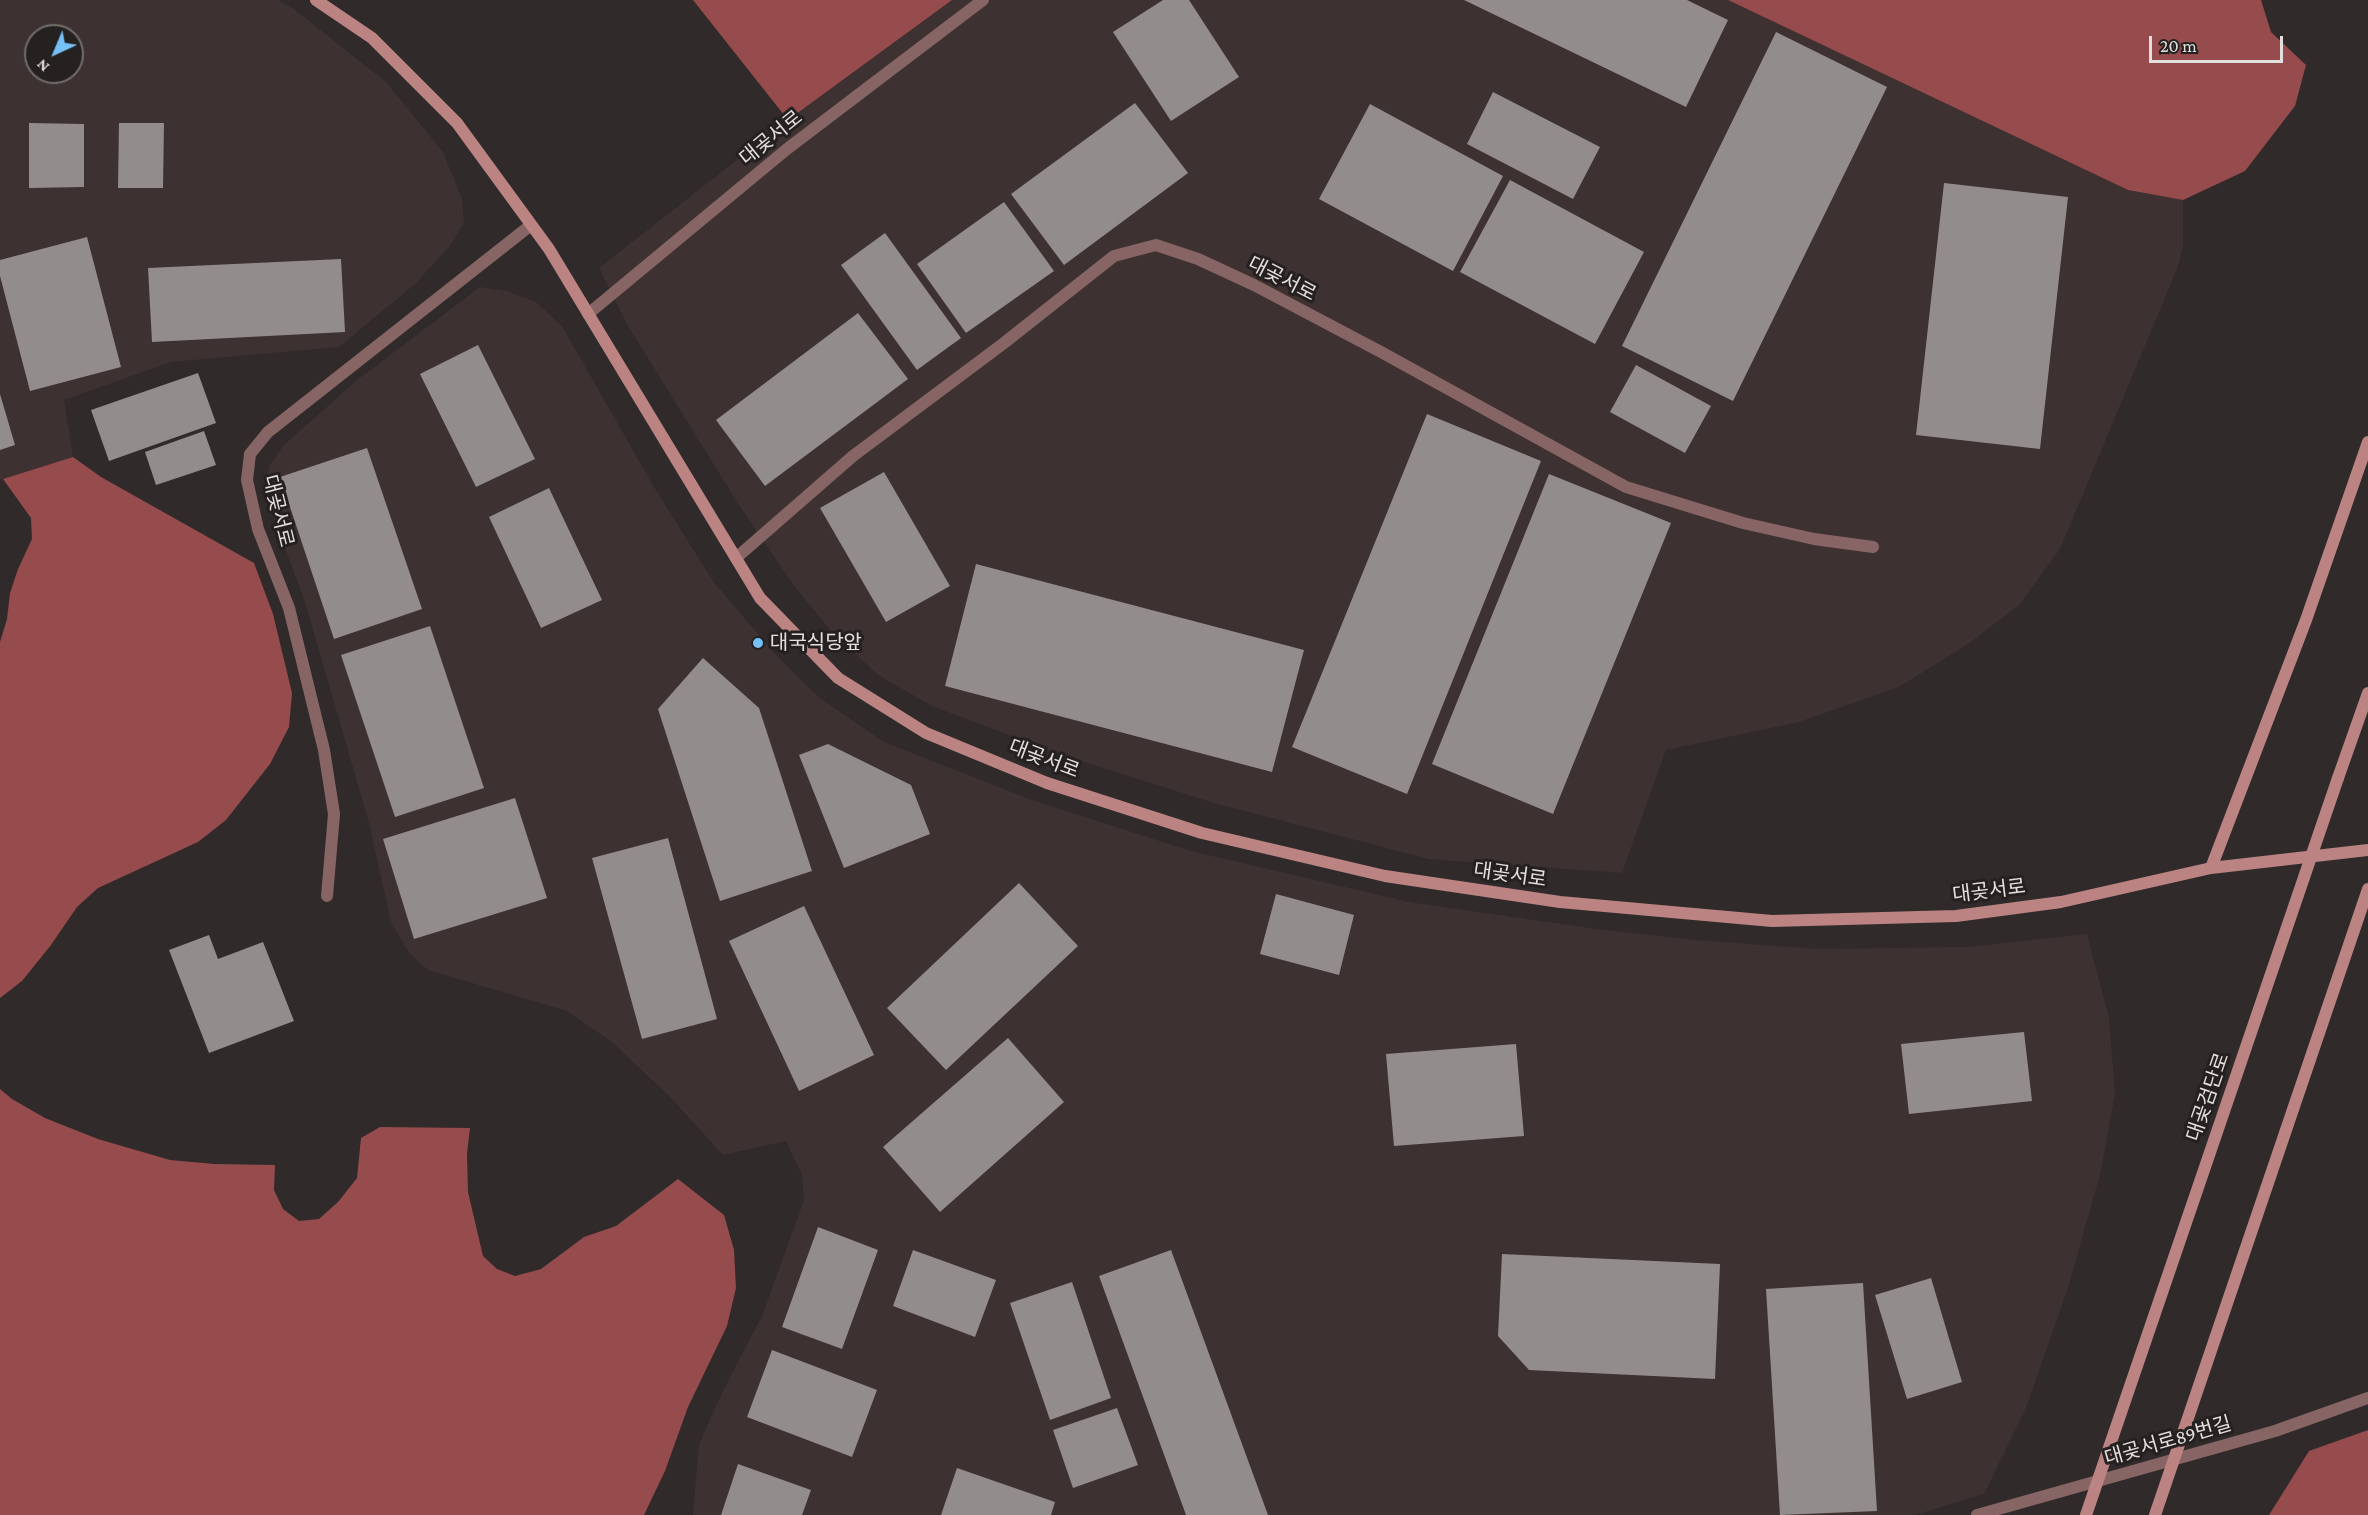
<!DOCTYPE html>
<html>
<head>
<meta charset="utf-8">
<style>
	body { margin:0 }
	#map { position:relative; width:2368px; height:1515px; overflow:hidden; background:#302a2a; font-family:"Crimson Pro",serif }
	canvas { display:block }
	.north { position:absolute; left:24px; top:24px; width:60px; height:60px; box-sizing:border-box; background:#262121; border:2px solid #726d6d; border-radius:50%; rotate:224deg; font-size:16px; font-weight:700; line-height:24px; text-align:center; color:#e3dfdf }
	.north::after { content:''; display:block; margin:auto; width:21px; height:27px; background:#75c0f6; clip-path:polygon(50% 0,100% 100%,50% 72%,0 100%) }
	.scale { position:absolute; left:2149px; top:36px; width:134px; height:27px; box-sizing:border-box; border:3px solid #e3dfdf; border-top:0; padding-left:8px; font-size:18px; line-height:21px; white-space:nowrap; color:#e3dfdf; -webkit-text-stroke:4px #262121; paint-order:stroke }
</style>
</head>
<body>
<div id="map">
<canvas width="2368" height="1515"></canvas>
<div class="north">N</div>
<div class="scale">20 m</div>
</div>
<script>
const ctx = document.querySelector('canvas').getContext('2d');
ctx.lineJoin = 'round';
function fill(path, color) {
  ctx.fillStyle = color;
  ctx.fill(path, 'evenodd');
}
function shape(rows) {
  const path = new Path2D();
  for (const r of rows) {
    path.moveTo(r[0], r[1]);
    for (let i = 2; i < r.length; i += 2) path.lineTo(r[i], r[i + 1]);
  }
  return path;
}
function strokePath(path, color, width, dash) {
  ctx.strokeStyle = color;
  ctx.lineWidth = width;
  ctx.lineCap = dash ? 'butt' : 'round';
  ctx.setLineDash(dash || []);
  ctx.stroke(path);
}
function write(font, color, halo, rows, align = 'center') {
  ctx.font = font + ' "Crimson Pro","Noto Sans KR",serif';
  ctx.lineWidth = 6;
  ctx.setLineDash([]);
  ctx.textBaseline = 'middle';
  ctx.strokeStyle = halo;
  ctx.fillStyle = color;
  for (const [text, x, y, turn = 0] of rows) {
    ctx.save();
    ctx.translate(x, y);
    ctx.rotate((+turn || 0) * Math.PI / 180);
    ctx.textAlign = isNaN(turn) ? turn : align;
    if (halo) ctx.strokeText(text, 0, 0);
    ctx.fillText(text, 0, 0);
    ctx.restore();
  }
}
fill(shape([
	[0,0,278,0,294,9,386,82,443,152,462,199,464,223,449,247,415,284,339,347,171,362,64,400,73,457,0,480],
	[36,36,72,36,72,72,36,72],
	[952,0,1728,0,2128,190,2183,200,2183,246,2177,269,2060,549,2019,605,1968,644,1899,687,1799,722,1666,750,1622,873,1429,859,1214,803,1062,755,932,706,878,675,832,632,794,586,739,505,628,326,599,268,788,120],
	[480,287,507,291,536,302,562,326,654,487,713,581,774,653,820,698,884,742,1032,800,1191,851,1409,902,1596,929,1696,940,1817,949,1967,947,2087,934,2109,1018,2115,1094,2101,1171,2068,1288,2026,1408,1984,1494,1915,1515,693,1515,699,1444,722,1393,762,1316,804,1200,802,1175,786,1141,723,1155,671,1098,612,1042,567,1011,428,970,410,954,391,922,369,823,305,602,265,494,269,466,284,445,356,381]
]), '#3e3131');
fill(shape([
	[693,0,952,0,788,120],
	[1728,0,2261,0,2271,32,2306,65,2295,106,2245,171,2183,200,2128,190],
	[73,457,101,477,254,563,273,614,292,693,289,727,270,764,226,820,198,842,98,888,77,907,51,945,22,981,0,998,0,642,7,619,10,593,18,569,32,539,31,518,3,479],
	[0,1089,12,1099,45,1118,98,1139,170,1160,214,1164,275,1165,274,1190,283,1209,299,1221,319,1219,338,1202,357,1178,361,1138,380,1127,470,1128,467,1154,468,1192,483,1256,497,1269,515,1276,541,1269,584,1237,616,1226,678,1179,724,1215,734,1250,736,1288,727,1326,688,1407,665,1471,644,1515,0,1515],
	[2368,1430,2368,1515,2269,1515,2309,1451]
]), '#964b4d');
fill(shape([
	[1163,0,1189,0,1239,77,1171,121,1113,32],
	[1464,0,1687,0,1728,20,1686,107],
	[1776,32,1887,87,1733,401,1622,346],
	[1493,92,1600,147,1573,199,1467,144],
	[1135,103,1188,173,1064,265,1011,194],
	[1370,104,1503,176,1453,271,1319,199],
	[29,123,84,124,84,187,29,188],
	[119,123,164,123,163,188,118,188],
	[1510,180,1644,252,1595,344,1460,272],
	[1944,183,2068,197,2040,449,1916,435],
	[1004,202,1054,271,966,333,917,264],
	[885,233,961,338,917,370,841,265],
	[87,237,121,367,30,391,0,276,0,260],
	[341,259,345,332,152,342,148,268],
	[858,313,908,379,765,486,716,420],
	[478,345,535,459,476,487,420,374],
	[1636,365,1711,406,1685,453,1610,412],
	[198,373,216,423,109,461,91,410],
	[0,394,15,445,0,450],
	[1427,414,1541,461,1407,794,1292,747],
	[204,431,216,465,156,485,145,452],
	[367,448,422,609,334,639,280,477],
	[884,472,950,586,886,622,820,508],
	[1549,474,1671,523,1553,814,1432,764],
	[549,488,602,600,541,628,489,517],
	[976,564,1304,650,1272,772,945,686],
	[430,626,484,788,395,817,341,655],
	[703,658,759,708,812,871,720,901,658,709],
	[828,744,911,785,930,834,844,868,799,755],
	[515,798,547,898,414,939,383,839],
	[668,838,717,1019,642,1039,592,858],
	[1019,883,1078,946,946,1070,887,1008],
	[1276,894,1354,915,1339,975,1260,954],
	[804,906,874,1055,799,1091,729,941],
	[209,935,218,959,263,942,294,1021,209,1053,169,950],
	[2024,1032,2032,1101,1909,1114,1901,1044],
	[1008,1038,1064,1102,940,1212,883,1147],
	[1516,1044,1524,1136,1394,1146,1386,1054],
	[818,1227,878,1250,842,1349,782,1327],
	[913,1250,996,1280,975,1337,893,1306],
	[1171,1250,1268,1515,1186,1515,1099,1276],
	[1502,1254,1720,1264,1715,1379,1529,1370,1498,1336],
	[1931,1278,1962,1382,1907,1399,1875,1295],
	[1072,1282,1111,1398,1050,1420,1010,1303],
	[1863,1283,1877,1511,1780,1515,1766,1289],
	[772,1350,877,1390,852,1457,747,1417],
	[1117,1408,1138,1465,1073,1488,1053,1430],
	[738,1464,811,1490,802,1515,721,1515],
	[957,1468,1055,1502,1051,1515,941,1515]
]), '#938c8c');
strokePath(shape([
	[588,314,787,149,983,0],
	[736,558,853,456,1004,343,1114,256,1156,245,1198,259,1254,285,1381,352,1626,487,1743,523,1814,539,1873,547],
	[327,896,334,814,324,750,289,608,258,529,247,480,250,454,268,432,531,225],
	[1977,1515,2275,1431,2368,1398]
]), '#876564', 12);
strokePath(shape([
	[316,0,372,38,457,123,549,249,760,598,838,678,926,733,1047,783,1202,833,1385,876,1560,902,1772,921,1956,916,2061,902,2211,868,2368,850],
	[2338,778,2368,693],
	[2211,868,2306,620,2368,442]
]), '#bb8483', 12);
strokePath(shape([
	[2086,1515,2338,778],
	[2155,1515,2368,889]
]), '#bb8483', 12);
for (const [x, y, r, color] of [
	[758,643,6,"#75c0f6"]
]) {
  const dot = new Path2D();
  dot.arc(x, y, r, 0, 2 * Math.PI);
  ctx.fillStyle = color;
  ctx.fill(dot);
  strokePath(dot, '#262121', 2);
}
write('20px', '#e3dfdf', '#262121', [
	["대곶서로",771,138,-39],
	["대곶서로",1282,279,27],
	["대곶서로",278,511,76],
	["대곶서로",1044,759,21],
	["대곶서로",1510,875,8],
	["대곶서로",1989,891,-7],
	["대곶검단로",2208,1097,-71],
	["대곶서로89번길",2168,1441,-16]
]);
write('20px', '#e3dfdf', '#262121', [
	["대국식당앞",770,643]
], 'left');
</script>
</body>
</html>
